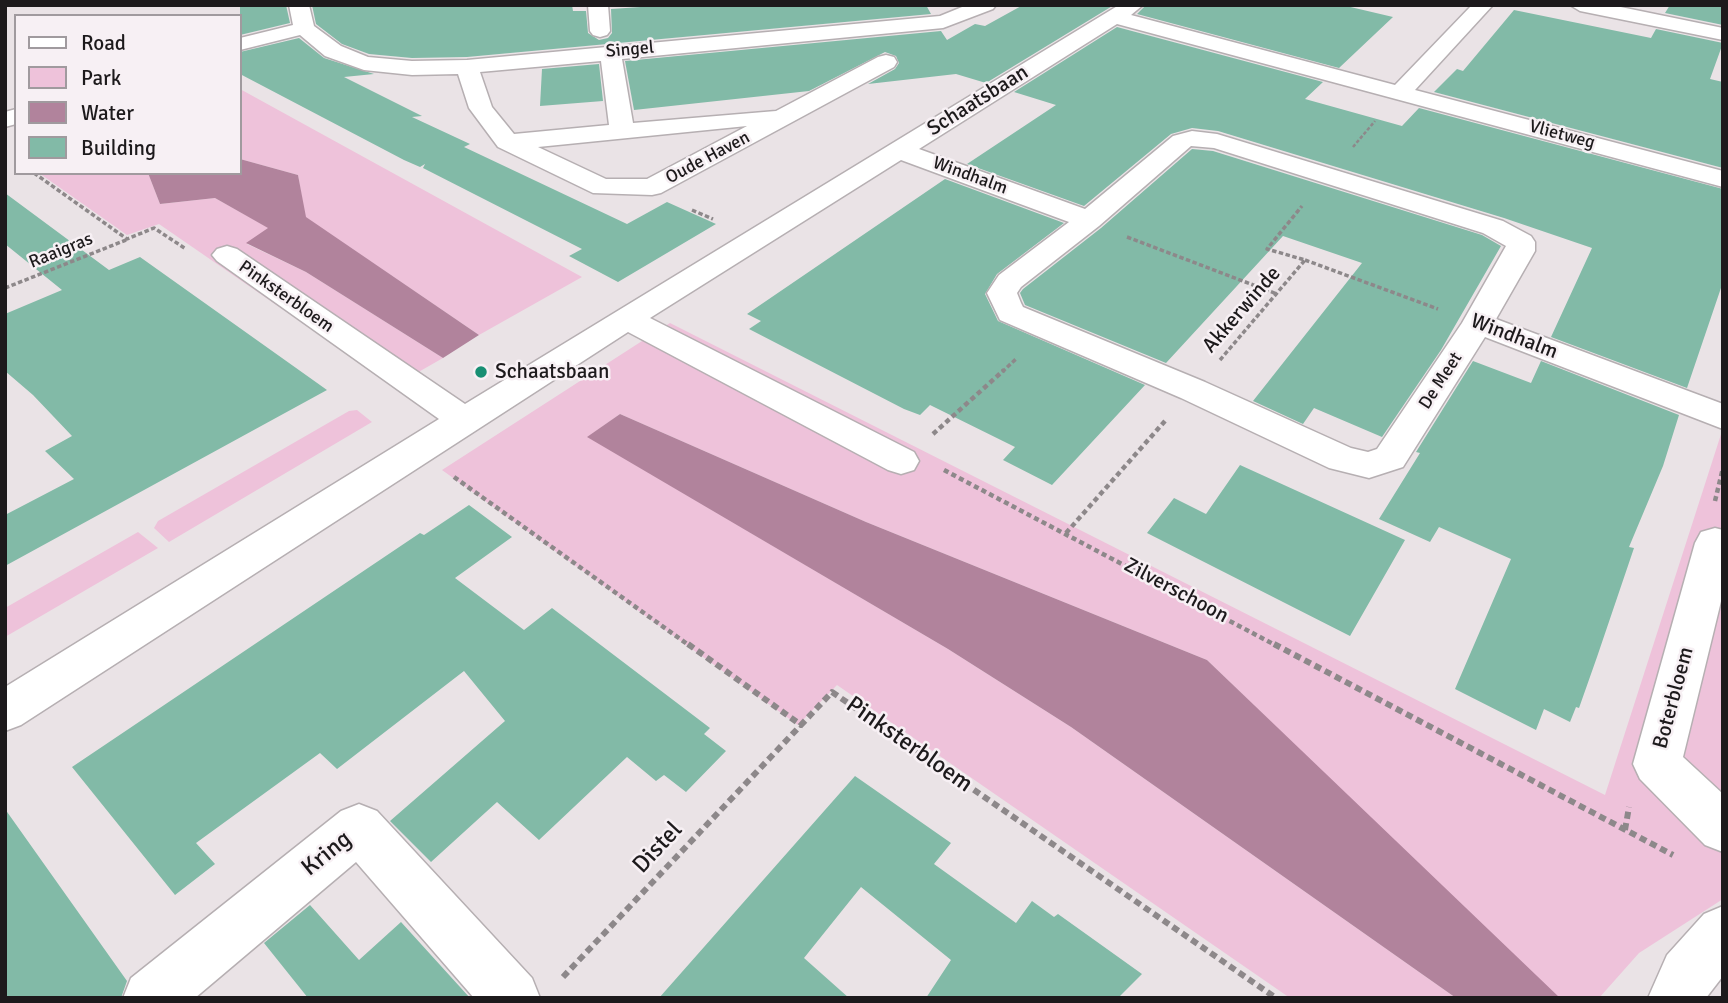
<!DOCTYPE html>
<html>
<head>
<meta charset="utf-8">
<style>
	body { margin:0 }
	#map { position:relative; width:1728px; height:1003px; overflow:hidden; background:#eae3e6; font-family:Signika,sans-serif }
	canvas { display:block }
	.frame { position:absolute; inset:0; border:7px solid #1d1a1c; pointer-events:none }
	.legend { position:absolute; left:14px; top:14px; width:228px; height:161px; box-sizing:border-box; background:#f7f0f4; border:2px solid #a09a9e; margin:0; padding:9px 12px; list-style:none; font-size:21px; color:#1d1a1c }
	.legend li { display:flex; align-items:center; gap:14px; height:35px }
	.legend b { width:35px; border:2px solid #a09a9e }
</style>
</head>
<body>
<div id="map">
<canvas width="1728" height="1003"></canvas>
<div class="frame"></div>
<ul class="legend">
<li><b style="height:9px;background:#fff"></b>Road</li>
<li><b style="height:19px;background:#eec2da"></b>Park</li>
<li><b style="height:19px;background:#b1839c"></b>Water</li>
<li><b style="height:19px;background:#82baa7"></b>Building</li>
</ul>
</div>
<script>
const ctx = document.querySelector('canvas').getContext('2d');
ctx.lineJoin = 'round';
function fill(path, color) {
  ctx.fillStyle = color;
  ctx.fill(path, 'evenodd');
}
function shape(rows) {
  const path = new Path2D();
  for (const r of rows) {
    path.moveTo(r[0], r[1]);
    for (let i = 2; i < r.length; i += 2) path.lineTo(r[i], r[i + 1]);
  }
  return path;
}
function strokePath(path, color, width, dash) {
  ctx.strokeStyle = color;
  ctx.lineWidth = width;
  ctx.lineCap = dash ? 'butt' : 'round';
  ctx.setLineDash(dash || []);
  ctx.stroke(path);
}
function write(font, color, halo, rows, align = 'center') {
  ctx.font = font + ' Signika,sans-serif';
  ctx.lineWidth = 5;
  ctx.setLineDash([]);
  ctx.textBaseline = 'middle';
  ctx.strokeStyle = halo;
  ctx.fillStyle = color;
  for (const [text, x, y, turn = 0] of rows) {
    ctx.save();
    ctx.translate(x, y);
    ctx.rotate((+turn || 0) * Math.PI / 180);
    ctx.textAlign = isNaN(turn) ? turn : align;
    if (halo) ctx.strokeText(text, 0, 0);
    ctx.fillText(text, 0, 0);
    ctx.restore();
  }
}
fill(shape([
	[240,89,582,277,479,335,305,217,298,175,240,159],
	[39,173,148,173,160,204,215,198,269,228,247,244,306,272,443,358,394,386,159,224,127,235],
	[670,323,1605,795,1723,428,1723,899,1639,953,1599,998,1556,998,1207,660,866,522,620,414,588,437,948,649,1071,727,1456,998,1290,998,837,685,798,725,442,470],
	[357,410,372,422,169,542,154,528,158,521,349,411],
	[138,532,158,548,5,637,5,608]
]), '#eec2da');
fill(shape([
	[240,159,298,175,306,217,479,335,443,358,306,272,246,243,268,228,215,198,160,204,148,173,240,173],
	[620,414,866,522,1207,660,1560,998,1456,998,1071,727,948,649,587,437]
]), '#b1839c');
fill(shape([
	[240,5,286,5,290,23,240,35],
	[312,5,572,5,573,11,586,11,588,33,599,40,608,38,612,33,611,9,670,5,926,5,931,14,467,57,412,58,369,54,342,44,316,24],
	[1023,5,1114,5,986,83,956,74,868,84,895,69,899,63,896,56,885,52,809,91,634,110,625,61,941,31,947,40,975,24,985,26],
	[1146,5,1342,5,1393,17,1339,68,1137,14],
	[1670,5,1723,5,1723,25,1665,13],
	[1514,10,1651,38,1656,29,1723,43,1710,79,1723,82,1723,168,1434,92,1457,69,1463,71],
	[1117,27,1323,82,1305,99,1402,126,1419,108,1723,189,1723,282,1687,388,1551,337,1592,248,1504,218,1218,131,1192,128,1171,134,1084,206,967,164,1056,105,1014,92],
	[299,38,324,58,374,74,344,77,422,116,412,117,470,144,464,147,627,224,667,202,716,224,618,282,569,256,582,249,423,168,425,164,420,167,404,160,240,74,240,52],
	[599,64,603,101,540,106,542,69],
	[1192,149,1213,151,1482,235,1501,246,1441,350,1382,437,1314,408,1303,424,1253,401,1362,263,1283,236,1166,363,1025,305,1020,293,1023,289,1101,228],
	[945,179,1064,223,997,274,985,294,998,321,1145,385,1052,485,1003,460,1015,447,930,405,920,415,904,409,749,329,761,321,747,314],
	[5,193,109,270,140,257,327,390,5,566,5,515,74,479,45,451,72,436,33,395,5,371,5,314,62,290,5,244],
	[1473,361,1531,383,1541,361,1679,415,1663,466,1629,547,1634,548,1597,657,1579,708,1576,707,1570,722,1544,709,1536,730,1455,689,1511,559,1439,527,1430,542,1379,519,1420,453,1416,452],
	[1240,465,1405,540,1350,636,1147,533,1174,498,1206,514],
	[469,505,512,537,455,578,524,630,552,608,710,728,704,734,726,751,686,792,664,775,656,781,627,757,539,840,497,802,431,862,390,821,505,721,464,671,337,769,320,753,196,843,215,864,175,895,72,767,420,533,424,535],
	[855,776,951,843,934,864,1016,923,1032,901,1054,917,1058,914,1142,974,1118,998,926,998,951,960,861,887,804,958,849,998,659,998],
	[5,809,127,981,121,998,5,998],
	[310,905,359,960,401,922,470,998,308,998,264,943]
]), '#82baa7');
const minor = shape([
	[289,5,309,5,314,26,341,46,368,57,412,61,467,60,940,16,967,5,996,5,993,9,943,28,622,59,633,123,776,111,878,57,886,55,894,57,897,62,894,67,661,193,652,195,593,193,498,147,469,108,458,74,412,75,364,70,325,56,300,35,240,50,240,38,293,25,289,5],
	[601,61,609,125,514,134,492,107,480,72,601,61],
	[747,126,647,179,606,179,538,147,747,126],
	[588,5,608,5,610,31,607,35,600,37,593,35,590,31,588,5],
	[1119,5,1143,5,1131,15,1395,85,1472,5,1493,5,1415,90,1723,171,1723,187,1117,24,919,149,1085,209,1173,136,1192,131,1217,134,1503,221,1531,236,1535,242,1535,251,1496,319,1723,404,1723,429,1485,337,1403,467,1369,478,1329,468,1181,398,1000,320,987,293,999,275,1069,222,901,160,650,318,914,452,919,461,914,470,901,474,888,470,628,332,21,725,5,731,5,687,439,419,217,261,212,255,217,249,227,246,237,249,465,404,1119,5],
	[1191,146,1214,148,1483,233,1506,246,1462,323,1377,449,1368,452,1351,448,1205,382,1023,307,1021,303,1017,293,1021,287,1099,226,1191,146],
	[1570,5,1611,5,1723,28,1723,40,1580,11,1570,5],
	[16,109,16,124,5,127,5,112,16,109],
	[1715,528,1723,530,1723,593,1683,757,1723,794,1723,852,1705,845,1640,779,1633,764,1695,543,1701,532,1715,528],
	[359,804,377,811,532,978,540,998,474,998,356,862,195,998,123,998,131,978,341,811,359,804],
	[1723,906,1723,976,1706,998,1648,998,1667,955,1704,914,1723,906]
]);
strokePath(minor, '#b6afb2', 3);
strokePath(shape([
	[1353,147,1375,121]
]), '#8d888a', 2.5, [3.5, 2]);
strokePath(shape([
	[34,173,127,239,154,228,186,249],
	[692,210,713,219],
	[1127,237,1277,294],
	[1305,260,1438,309],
	[5,288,126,240],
	[1220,360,1305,260,1267,249,1302,206],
	[1002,372,1017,358]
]), '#8d888a', 3.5, [4.5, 2.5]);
strokePath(shape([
	[933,434,1004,370],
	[944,470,1277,646],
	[454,477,690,646],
	[1715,501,1723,468],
	[1066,533,1165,421]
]), '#8d888a', 4.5, [5, 3.5]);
strokePath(shape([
	[688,644,801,725,832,692,1276,998],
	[1274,644,1673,855],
	[1625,830,1629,807],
	[563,977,801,725]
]), '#8d888a', 6, [7, 4.5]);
fill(minor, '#fff');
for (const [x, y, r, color] of [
	[481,372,7,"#188f73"]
]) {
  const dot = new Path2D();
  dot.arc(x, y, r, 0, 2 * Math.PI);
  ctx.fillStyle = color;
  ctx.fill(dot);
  strokePath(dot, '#f7f0f4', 2.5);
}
write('18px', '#1d1a1c', '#f7f0f4', [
	["Singel",630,50,-5],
	["Vlietweg",1562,135,15],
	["Oude Haven",708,158,-28],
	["Windhalm",970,176,20],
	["Raaigras",61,251,-22],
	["Pinksterbloem",286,297,35],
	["De Meet",1441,381,-57]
]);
write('21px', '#1d1a1c', '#f7f0f4', [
	["Schaatsbaan",978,101,-32],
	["Akkerwinde",1242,310,-49],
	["Windhalm",1514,337,21],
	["Zilverschoon",1176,591,28],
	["Boterbloem",1674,698,-75]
]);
write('21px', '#1d1a1c', '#f7f0f4', [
	["Schaatsbaan",495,372]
], 'left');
write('24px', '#1d1a1c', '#f7f0f4', [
	["Pinksterbloem",909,745,35],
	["Distel",658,848,-47],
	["Kring",327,854,-39]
]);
</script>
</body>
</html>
